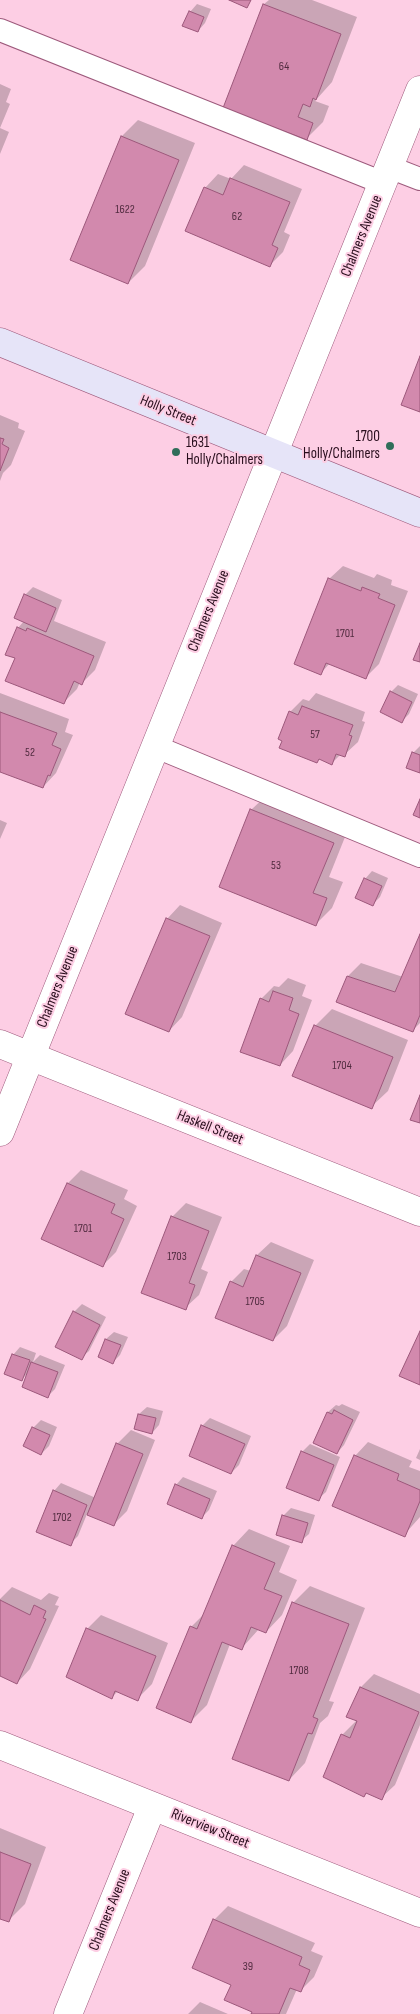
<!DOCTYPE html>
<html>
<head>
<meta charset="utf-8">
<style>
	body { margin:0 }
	canvas { display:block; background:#fdcee4 }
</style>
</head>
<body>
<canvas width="420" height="2014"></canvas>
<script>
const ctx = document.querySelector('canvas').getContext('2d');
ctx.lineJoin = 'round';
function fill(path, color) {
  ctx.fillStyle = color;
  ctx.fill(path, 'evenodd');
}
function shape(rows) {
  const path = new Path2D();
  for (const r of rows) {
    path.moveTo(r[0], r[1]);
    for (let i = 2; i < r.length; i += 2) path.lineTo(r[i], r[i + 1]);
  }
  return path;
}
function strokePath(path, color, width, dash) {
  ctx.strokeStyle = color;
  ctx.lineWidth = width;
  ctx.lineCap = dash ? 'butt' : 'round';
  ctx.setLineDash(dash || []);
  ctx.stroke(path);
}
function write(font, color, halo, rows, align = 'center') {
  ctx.font = font + ' "Sofia Sans Condensed",sans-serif';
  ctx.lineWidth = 4;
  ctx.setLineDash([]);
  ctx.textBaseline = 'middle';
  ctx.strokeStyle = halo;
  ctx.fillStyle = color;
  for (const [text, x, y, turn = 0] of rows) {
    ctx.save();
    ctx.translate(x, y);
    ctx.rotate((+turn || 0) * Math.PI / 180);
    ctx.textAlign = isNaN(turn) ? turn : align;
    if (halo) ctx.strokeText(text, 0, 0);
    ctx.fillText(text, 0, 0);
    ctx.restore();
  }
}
fill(shape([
	[269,0,312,0,357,17,332,82,315,101,329,106,323,122,307,138,225,107,264,4],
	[197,4,211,9,205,23,198,31,190,12],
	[0,84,11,89,6,102,10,104,0,128,9,132,0,154],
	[138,120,195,143,145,266,128,283,72,259,122,136],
	[244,165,302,189,284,232,290,235,283,252,270,265,205,188,218,174,231,179],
	[0,415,19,423,18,428,25,431,11,465,3,473,0,481],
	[343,566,374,578,377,574,392,580,391,585,408,591,379,664,366,677,330,663,321,673,329,579],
	[33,587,62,600,54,621,106,642,95,670,82,683,80,682,77,689,63,703,16,657,18,628,24,621,25,595],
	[398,685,418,694,409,714,402,721,391,692],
	[0,693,69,719,65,732,73,735,56,773,43,787,0,770],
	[316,693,365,712,362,721,365,722,358,742,344,755,341,754,332,763,320,759,317,761,283,740,290,712,303,699,309,701],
	[420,746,420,772,413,753],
	[268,794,349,827,329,877,343,882,332,908,316,924,251,810],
	[0,820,7,823,0,839],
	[372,871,388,878,380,897,373,904,365,879],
	[180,905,222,923,182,1017,169,1031,167,919],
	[420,937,420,1023,413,1030,348,976,361,963,403,977],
	[288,978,306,985,302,996,312,1000,293,1051,280,1065,261,999,274,986,279,987],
	[332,1009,408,1040,388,1091,371,1107,315,1026],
	[81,1170,128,1190,124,1199,137,1206,116,1252,103,1265,68,1183],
	[186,1203,222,1217,201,1269,208,1272,199,1295,185,1308,172,1217],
	[271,1242,314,1260,287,1326,273,1340,231,1282,244,1269,251,1271,257,1255],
	[82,1304,106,1317,89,1351,81,1358,74,1312],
	[114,1332,128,1337,120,1355,113,1362,99,1357,106,1339],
	[20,1347,36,1353,33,1362,40,1355,65,1365,55,1389,48,1396,29,1372,21,1380,13,1355],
	[342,1404,360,1412,344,1445,337,1453,314,1442,328,1412,336,1405,339,1406],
	[147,1407,163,1411,159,1425,152,1433,139,1414],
	[210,1418,251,1436,239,1465,231,1473,202,1426],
	[41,1420,57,1427,49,1446,41,1454,33,1428],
	[131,1430,155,1440,127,1511,114,1524,87,1514,78,1536,70,1544,54,1491,61,1483,96,1498,117,1444],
	[368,1442,412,1461,409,1467,420,1471,420,1517,404,1535,355,1456],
	[310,1444,340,1457,326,1492,318,1499,302,1452],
	[420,1449,420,1460,416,1458],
	[183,1477,217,1491,209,1510,202,1517,176,1485],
	[291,1508,315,1515,309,1534,301,1541,283,1516],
	[249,1529,290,1546,279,1572,297,1580,282,1615,266,1632,259,1629,241,1649,230,1644,207,1705,191,1721,191,1627,205,1613,233,1546],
	[310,1586,365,1608,329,1701,334,1702,328,1716,320,1723,305,1763,289,1780,293,1603],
	[12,1587,41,1600,49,1593,59,1597,55,1605,59,1606,30,1669,17,1683,0,1675,0,1599],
	[101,1615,168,1643,152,1684,138,1698,118,1691,112,1697,87,1629],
	[374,1674,420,1694,420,1725,395,1785,381,1798,367,1792,364,1796,342,1735,357,1720,361,1687],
	[0,1828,46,1847,25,1904,8,1921,0,1918],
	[228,1906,315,1943,311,1951,323,1956,314,1977,300,1991,297,1989,286,2014,253,2014,254,2012,232,1984,214,1920],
	[200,2002,228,2014,188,2014]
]), '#0003');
const building = shape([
	[229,0,251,0,247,8,229,0],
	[263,4,341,34,316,100,313,98,310,107,303,104,298,117,313,123,307,140,223,108,263,4],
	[189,11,204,17,198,32,182,26,189,11],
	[121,136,179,160,128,284,70,260,121,136],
	[230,178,290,202,272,245,278,248,270,267,185,231,204,187,223,195,230,178],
	[420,356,420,412,401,405,420,356],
	[0,438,4,439,2,444,9,448,0,471,0,438],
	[328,578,361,591,362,587,380,594,378,598,395,605,366,679,326,663,321,675,294,664,328,578],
	[24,594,56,608,46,632,14,618,24,594],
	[17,627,26,631,27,628,94,656,82,685,74,681,64,704,5,681,15,658,5,655,17,627],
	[420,643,420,662,413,660,420,643],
	[390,691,412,702,402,723,380,712,390,691],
	[302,706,353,725,349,735,352,736,345,757,336,754,332,765,319,759,317,763,279,748,282,741,278,739,289,711,298,715,302,706],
	[0,712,57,733,52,745,61,749,50,776,48,775,43,788,0,772,0,712],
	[412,752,420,755,420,773,406,768,412,752],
	[420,799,420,818,413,815,420,799],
	[250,809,334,843,313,893,327,898,316,926,219,887,250,809],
	[364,878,382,886,373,906,355,898,364,878],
	[166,918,210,936,169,1032,125,1014,166,918],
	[420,934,420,1015,413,1032,336,1002,347,976,395,992,420,934],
	[273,991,293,998,289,1010,299,1014,280,1066,240,1052,260,998,269,1002,273,991],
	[314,1025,393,1057,372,1109,292,1076,314,1025],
	[420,1095,420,1123,410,1120,420,1095],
	[67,1183,115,1204,111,1213,124,1219,103,1267,41,1239,67,1183],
	[171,1216,209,1231,189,1283,195,1285,186,1310,141,1293,171,1216],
	[256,1255,301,1273,273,1341,215,1318,230,1281,243,1287,256,1255],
	[73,1311,100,1325,82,1360,55,1347,73,1311],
	[420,1331,420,1385,399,1376,420,1331],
	[105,1339,121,1345,113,1364,98,1357,105,1339],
	[12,1354,30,1360,22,1381,4,1374,12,1354],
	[31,1362,58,1372,48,1398,22,1387,31,1362],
	[334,1410,353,1420,337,1454,313,1443,327,1412,332,1414,334,1410],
	[138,1414,156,1418,152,1434,134,1429,138,1414],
	[201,1425,245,1444,231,1474,189,1456,201,1425],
	[32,1427,50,1435,41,1455,23,1446,32,1427],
	[116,1443,143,1454,114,1526,87,1515,116,1443],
	[301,1451,334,1465,319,1501,286,1488,301,1451],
	[354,1455,399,1474,397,1480,420,1490,420,1501,405,1537,332,1506,354,1455],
	[175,1484,210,1499,202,1519,167,1504,175,1484],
	[53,1490,87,1505,71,1546,36,1532,53,1490],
	[282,1515,308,1523,302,1543,276,1535,282,1515],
	[232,1545,275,1563,264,1589,282,1596,266,1633,251,1627,242,1650,222,1642,191,1723,156,1708,190,1626,197,1629,232,1545],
	[0,1600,30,1615,34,1605,46,1611,43,1618,46,1619,17,1684,0,1676,0,1600],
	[292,1602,349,1624,313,1717,318,1719,312,1734,308,1733,289,1781,232,1759,292,1602],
	[86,1628,156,1656,138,1701,115,1691,112,1699,66,1677,86,1628],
	[360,1687,419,1712,382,1800,366,1793,364,1797,323,1777,341,1734,350,1738,357,1721,346,1717,360,1687],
	[0,1852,31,1864,9,1922,0,1919,0,1852],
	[213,1919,302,1957,299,1965,310,1970,301,1992,290,1988,279,2014,251,2014,252,2012,224,2000,231,1985,192,1968,213,1919]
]);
fill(building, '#d289ad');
strokePath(building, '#9c587b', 1);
const lane = shape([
	[0,30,383,183],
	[389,167,420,179],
	[154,746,420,856]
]);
const street = shape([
	[0,1044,420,1212],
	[0,1132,420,90],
	[0,1745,420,1913],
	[68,2014,152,1807]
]);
const secondary = shape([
	[0,342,420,513]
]);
strokePath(lane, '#9d5a7c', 24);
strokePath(street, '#9d5a7c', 29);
strokePath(secondary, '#9d5a7c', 29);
strokePath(lane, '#fff', 22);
strokePath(street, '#fff', 28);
strokePath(secondary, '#e6e4f8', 28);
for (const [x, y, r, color] of [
	[390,446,5,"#306d59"],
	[176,452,5,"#306d59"]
]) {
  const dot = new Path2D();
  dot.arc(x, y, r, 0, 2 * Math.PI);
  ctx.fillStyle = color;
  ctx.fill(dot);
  strokePath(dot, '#fdcee4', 2);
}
write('12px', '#522c40', null, [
	["64",284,67],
	["1622",125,210],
	["62",237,217],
	["1701",345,634],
	["57",315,735],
	["52",30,753],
	["53",276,866],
	["1704",342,1066],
	["1701",83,1229],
	["1703",177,1257],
	["1705",255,1302],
	["1702",62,1518],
	["1708",299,1671],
	["39",248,1967]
]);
write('15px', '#280d1c', '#fdcee4', [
	["Chalmers Avenue",362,236,-68],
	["Holly Street",168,411,22],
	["Chalmers Avenue",209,611,-68],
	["Chalmers Avenue",58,987,-68],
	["Haskell Street",210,1128,22],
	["Riverview Street",210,1829,22],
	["Chalmers Avenue",110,1910,-68]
]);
write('15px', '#280d1c', '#fdcee4', [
	["1700",380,437],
	["Holly/Chalmers",380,454],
	["1631",186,443,"left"],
	["Holly/Chalmers",186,460,"left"]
], 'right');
</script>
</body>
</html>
